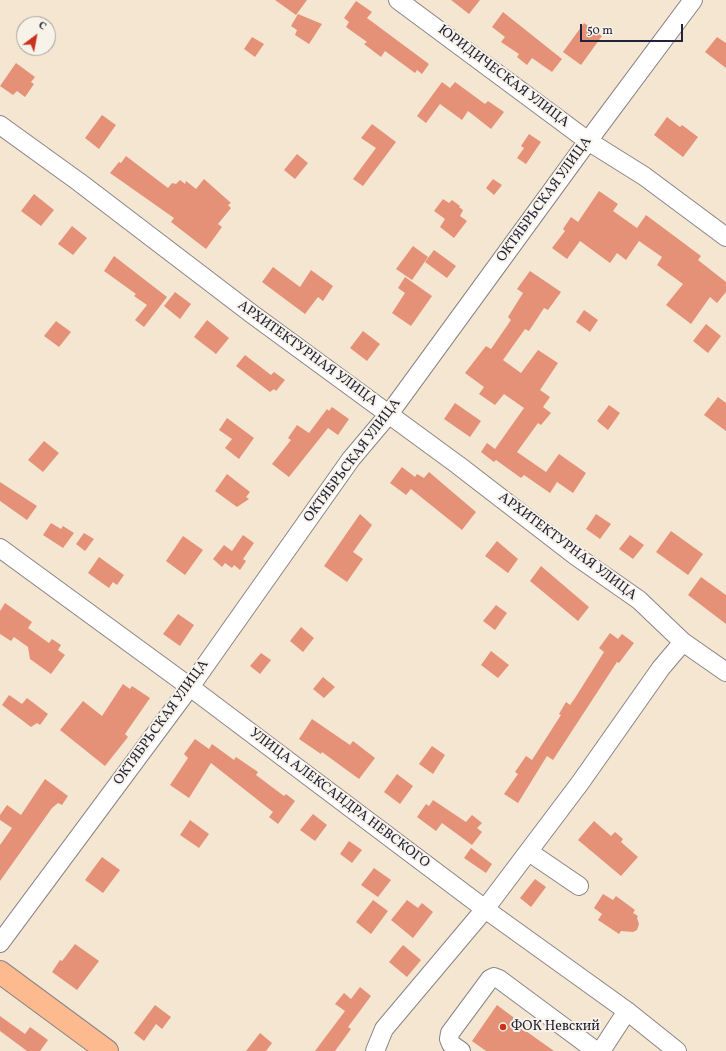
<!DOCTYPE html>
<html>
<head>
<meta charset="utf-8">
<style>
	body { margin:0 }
	#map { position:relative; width:726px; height:1051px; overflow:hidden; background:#f4e6d1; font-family:Vollkorn,serif }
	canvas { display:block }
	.north { position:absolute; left:16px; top:16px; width:40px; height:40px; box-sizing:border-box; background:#f7f3e8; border:1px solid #a29fa3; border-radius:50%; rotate:32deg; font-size:11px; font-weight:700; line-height:16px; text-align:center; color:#22223b }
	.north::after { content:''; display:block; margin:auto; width:14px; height:18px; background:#c8321e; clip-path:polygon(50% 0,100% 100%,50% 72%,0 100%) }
	.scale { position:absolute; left:580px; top:24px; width:103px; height:18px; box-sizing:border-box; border:2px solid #22223b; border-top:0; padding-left:5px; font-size:12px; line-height:14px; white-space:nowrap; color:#22223b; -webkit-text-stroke:3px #f7f3e8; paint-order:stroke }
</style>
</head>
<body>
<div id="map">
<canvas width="726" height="1051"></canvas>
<div class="north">С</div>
<div class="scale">50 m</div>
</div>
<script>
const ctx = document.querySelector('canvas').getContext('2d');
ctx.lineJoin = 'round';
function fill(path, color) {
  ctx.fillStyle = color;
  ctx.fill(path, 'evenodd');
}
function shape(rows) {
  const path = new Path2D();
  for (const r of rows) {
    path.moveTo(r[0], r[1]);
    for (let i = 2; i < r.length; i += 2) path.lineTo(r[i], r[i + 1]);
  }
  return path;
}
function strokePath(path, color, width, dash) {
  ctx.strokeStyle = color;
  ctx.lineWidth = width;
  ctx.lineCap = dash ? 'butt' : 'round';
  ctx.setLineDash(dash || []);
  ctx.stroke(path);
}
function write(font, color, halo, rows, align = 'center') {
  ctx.font = font + ' Vollkorn,serif';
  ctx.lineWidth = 4;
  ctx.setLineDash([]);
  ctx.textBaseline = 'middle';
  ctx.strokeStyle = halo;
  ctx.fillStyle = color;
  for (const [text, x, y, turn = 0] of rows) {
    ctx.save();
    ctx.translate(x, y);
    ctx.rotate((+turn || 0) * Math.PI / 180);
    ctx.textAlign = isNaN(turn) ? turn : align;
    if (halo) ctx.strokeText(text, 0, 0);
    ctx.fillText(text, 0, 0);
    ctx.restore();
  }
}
fill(shape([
	[275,0,307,0,296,15],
	[451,0,480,0,469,14],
	[356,1,372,12,367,18,429,64,422,74,417,70,415,73,385,51,381,57,364,44,367,42,346,27,349,22,344,18],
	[503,12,562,59,552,72,532,58,527,65,517,57,519,54,501,42,505,37,492,27],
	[298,14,322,24,309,44,295,35,297,30,291,26],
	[584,23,602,36,581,65,563,52],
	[252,37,264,44,255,57,244,49],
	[717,37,726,43,726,68,705,52],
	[16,63,35,77,31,82,34,84,25,97,17,91,13,95,0,86],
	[442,82,450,88,455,82,485,104,488,101,504,112,491,129,468,111,462,120,440,104,426,123,417,116],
	[102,115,116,125,99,149,85,138],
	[667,117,680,127,682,125,698,137,683,157,654,135],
	[372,124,396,142,363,186,353,179,376,148,361,138],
	[529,134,541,142,526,164,517,158,524,148,521,146],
	[297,154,308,163,295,179,284,170],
	[126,156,168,188,172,183,176,184,180,180,185,184,186,181,196,189,204,179,231,203,228,205,231,208,218,224,222,227,206,249,171,222,174,218,110,173,119,162,121,163],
	[493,179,502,185,494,195,486,188],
	[599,191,618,204,613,211,637,228,646,215,701,256,698,260,726,282,726,292,717,303,710,297,691,324,666,305,683,284,657,265,662,257,639,241,626,260,617,253,610,263,580,241,567,259,552,248,565,231,563,229,571,217,578,222],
	[34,194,54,210,41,226,21,211],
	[443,199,449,203,452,200,460,206,459,207,463,210,460,216,467,221,454,238,440,227,445,219,434,211],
	[72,226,87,238,73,255,58,244],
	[413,246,428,257,412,280,396,269],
	[434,250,456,266,447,278,425,262],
	[114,256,167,297,144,327,135,320,147,305,134,296,136,294,104,271],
	[273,267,300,287,311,270,333,286,323,301,318,297,305,314,262,282],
	[530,271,561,292,548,310,544,308,529,331,525,329,503,360,521,373,538,350,558,363,540,390,550,397,543,407,551,413,541,425,538,423,517,452,546,472,559,454,586,473,573,493,557,482,550,493,524,475,521,478,496,460,494,462,481,452,487,443,495,449,524,408,504,394,495,405,479,394,484,387,465,373,486,346,491,349,511,320,508,317,523,293,517,289],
	[405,277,432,296,411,326,392,313,405,293,398,288],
	[175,292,191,304,180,319,164,306],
	[584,310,598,320,590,332,576,322],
	[207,320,229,338,216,354,194,337],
	[56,321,71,332,59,347,44,336],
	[706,324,721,336,708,353,693,341],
	[363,331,380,344,367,361,350,348],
	[245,355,271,375,274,372,285,380,276,391,274,389,270,392,236,366],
	[718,397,726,403,726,431,704,415],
	[455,403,481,421,470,437,444,419],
	[609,405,620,413,608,430,597,421],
	[332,407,349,419,338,435,328,428,289,477,272,464,291,440,288,438,297,425,309,433,327,409,329,411],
	[227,418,254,438,239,459,225,448,232,439,219,430],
	[44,441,59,453,43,472,28,460],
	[402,467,415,477,417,474,424,478,429,472,476,512,462,530,411,489,406,495,390,483],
	[227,474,250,492,246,497,249,499,237,507,215,491],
	[0,482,37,506,27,520,0,501],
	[360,514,372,525,353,552,363,559,347,582,324,566],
	[596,514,611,524,600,539,586,529],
	[51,523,61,529,63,526,74,533,63,548,43,535],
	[671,531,703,554,688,575,656,552],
	[84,533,94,539,85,551,76,544],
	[243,535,254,543,243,559,246,561,240,570,234,565,232,568,225,563,222,567,213,559,224,545,232,551],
	[630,535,644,545,633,559,619,549],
	[183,536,203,550,185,575,166,561],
	[497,541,518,559,508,573,485,556],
	[99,557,124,575,117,585,113,582,109,588,88,573],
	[541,566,589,607,578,621,530,581],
	[701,577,726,595,726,624,688,595],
	[5,603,32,622,28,628,49,643,52,639,61,645,58,650,65,655,51,674,30,659,28,647,14,637,11,641,0,634,0,611],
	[496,605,507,613,495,630,483,621],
	[178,614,194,625,180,646,163,634],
	[301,627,314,638,303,652,290,641],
	[610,633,618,639,622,634,634,643,619,663,617,662,553,760,547,756,518,803,504,794,518,774,515,772,526,756,532,760,561,715,559,714,566,702,570,705,575,698,604,652,599,648],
	[491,651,509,665,498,678,481,665],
	[261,653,271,660,260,674,250,666],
	[323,677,335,687,324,698,313,689],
	[123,684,130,689,132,686,150,698,125,734,128,737,105,766,60,730,83,701,102,716],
	[9,695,22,704,27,698,48,714,40,725,37,723,31,727,2,705],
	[312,719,350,745,353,741,375,758,359,779,322,752,321,754,299,739],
	[195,739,209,749,212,744,234,760,236,757,258,772,256,775,284,796,286,794,295,801,278,824,269,817,273,812,211,763,189,798,170,785,188,758,184,754],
	[432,746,445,755,433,774,419,764],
	[397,774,413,786,400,804,384,792],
	[45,779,68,796,62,805,58,803,52,808,0,881,0,845,12,828,0,820,0,815,7,805,21,815],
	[433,800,466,822,472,815,482,823,477,828,482,832,472,845,442,823,436,831,417,817,426,804,429,806],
	[313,814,327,825,315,841,300,830],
	[190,820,209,834,199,848,180,835],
	[594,821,611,836,615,832,623,839,621,842,638,857,621,876,578,840],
	[349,841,362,850,352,863,340,854],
	[471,848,492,864,486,873,464,858],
	[102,857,120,870,103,893,85,880],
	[374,868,391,880,378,897,361,885],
	[535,879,546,887,531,907,520,898],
	[603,894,613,900,616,896,635,910,633,913,638,916,637,918,639,924,637,930,633,932,621,931,619,934,598,920,602,914,594,908],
	[373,900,388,911,371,934,356,922],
	[407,900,418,908,422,903,433,912,413,938,391,920],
	[75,944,99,961,77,990,52,972,60,960,62,961],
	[403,945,421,960,407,977,389,962],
	[360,987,371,996,348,1027,351,1029,335,1051,315,1051,345,1011,335,1004,344,993,351,999],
	[155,1005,171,1017,162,1029,156,1024,144,1041,134,1033],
	[497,1005,525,1026,523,1029,554,1051,486,1051,472,1041],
	[0,1016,25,1034,30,1027,48,1040,40,1051,27,1051,0,1031],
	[260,1033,272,1043,266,1051,246,1051]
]), '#e49178');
const minor = shape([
	[398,0,588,141,644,176,726,237],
	[0,125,79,182,252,314,458,465,576,556,639,600,683,642,726,672],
	[0,548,190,687,485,909,627,1011,677,1051],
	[529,852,579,886],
	[0,943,190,687,351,459,389,414,588,141,693,0],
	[375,1051,384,1029,485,909,580,783,661,668,683,642],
	[461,1051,451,1044,449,1039,450,1033,490,979,494,977,499,979,596,1051],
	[601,1051,627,1011]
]);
const major = shape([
	[0,972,107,1051]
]);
strokePath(minor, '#8b8486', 20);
strokePath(major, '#8b8486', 24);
strokePath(minor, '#fff', 18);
strokePath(major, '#fcba8e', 22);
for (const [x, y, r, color] of [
	[503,1027,4,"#c8321e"]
]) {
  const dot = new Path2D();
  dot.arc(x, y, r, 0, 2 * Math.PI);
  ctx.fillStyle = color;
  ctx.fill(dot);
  strokePath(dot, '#f7f3e8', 1.5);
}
write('14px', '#22223b', '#f7f3e8', [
	["ЮРИДИЧЕСКАЯ УЛИЦА",503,77,37],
	["ОКТЯБРЬСКАЯ УЛИЦА",545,200,-54],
	["АРХИТЕКТУРНАЯ УЛИЦА",307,354,36],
	["ОКТЯБРЬСКАЯ УЛИЦА",353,461,-53],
	["АРХИТЕКТУРНАЯ УЛИЦА",567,547,37],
	["ОКТЯБРЬСКАЯ УЛИЦА",162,723,-54],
	["УЛИЦА АЛЕКСАНДРА НЕВСКОГО",339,799,37]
]);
write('14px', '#22223b', '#f7f3e8', [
	["ФОК Невский",511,1027]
], 'left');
</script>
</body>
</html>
